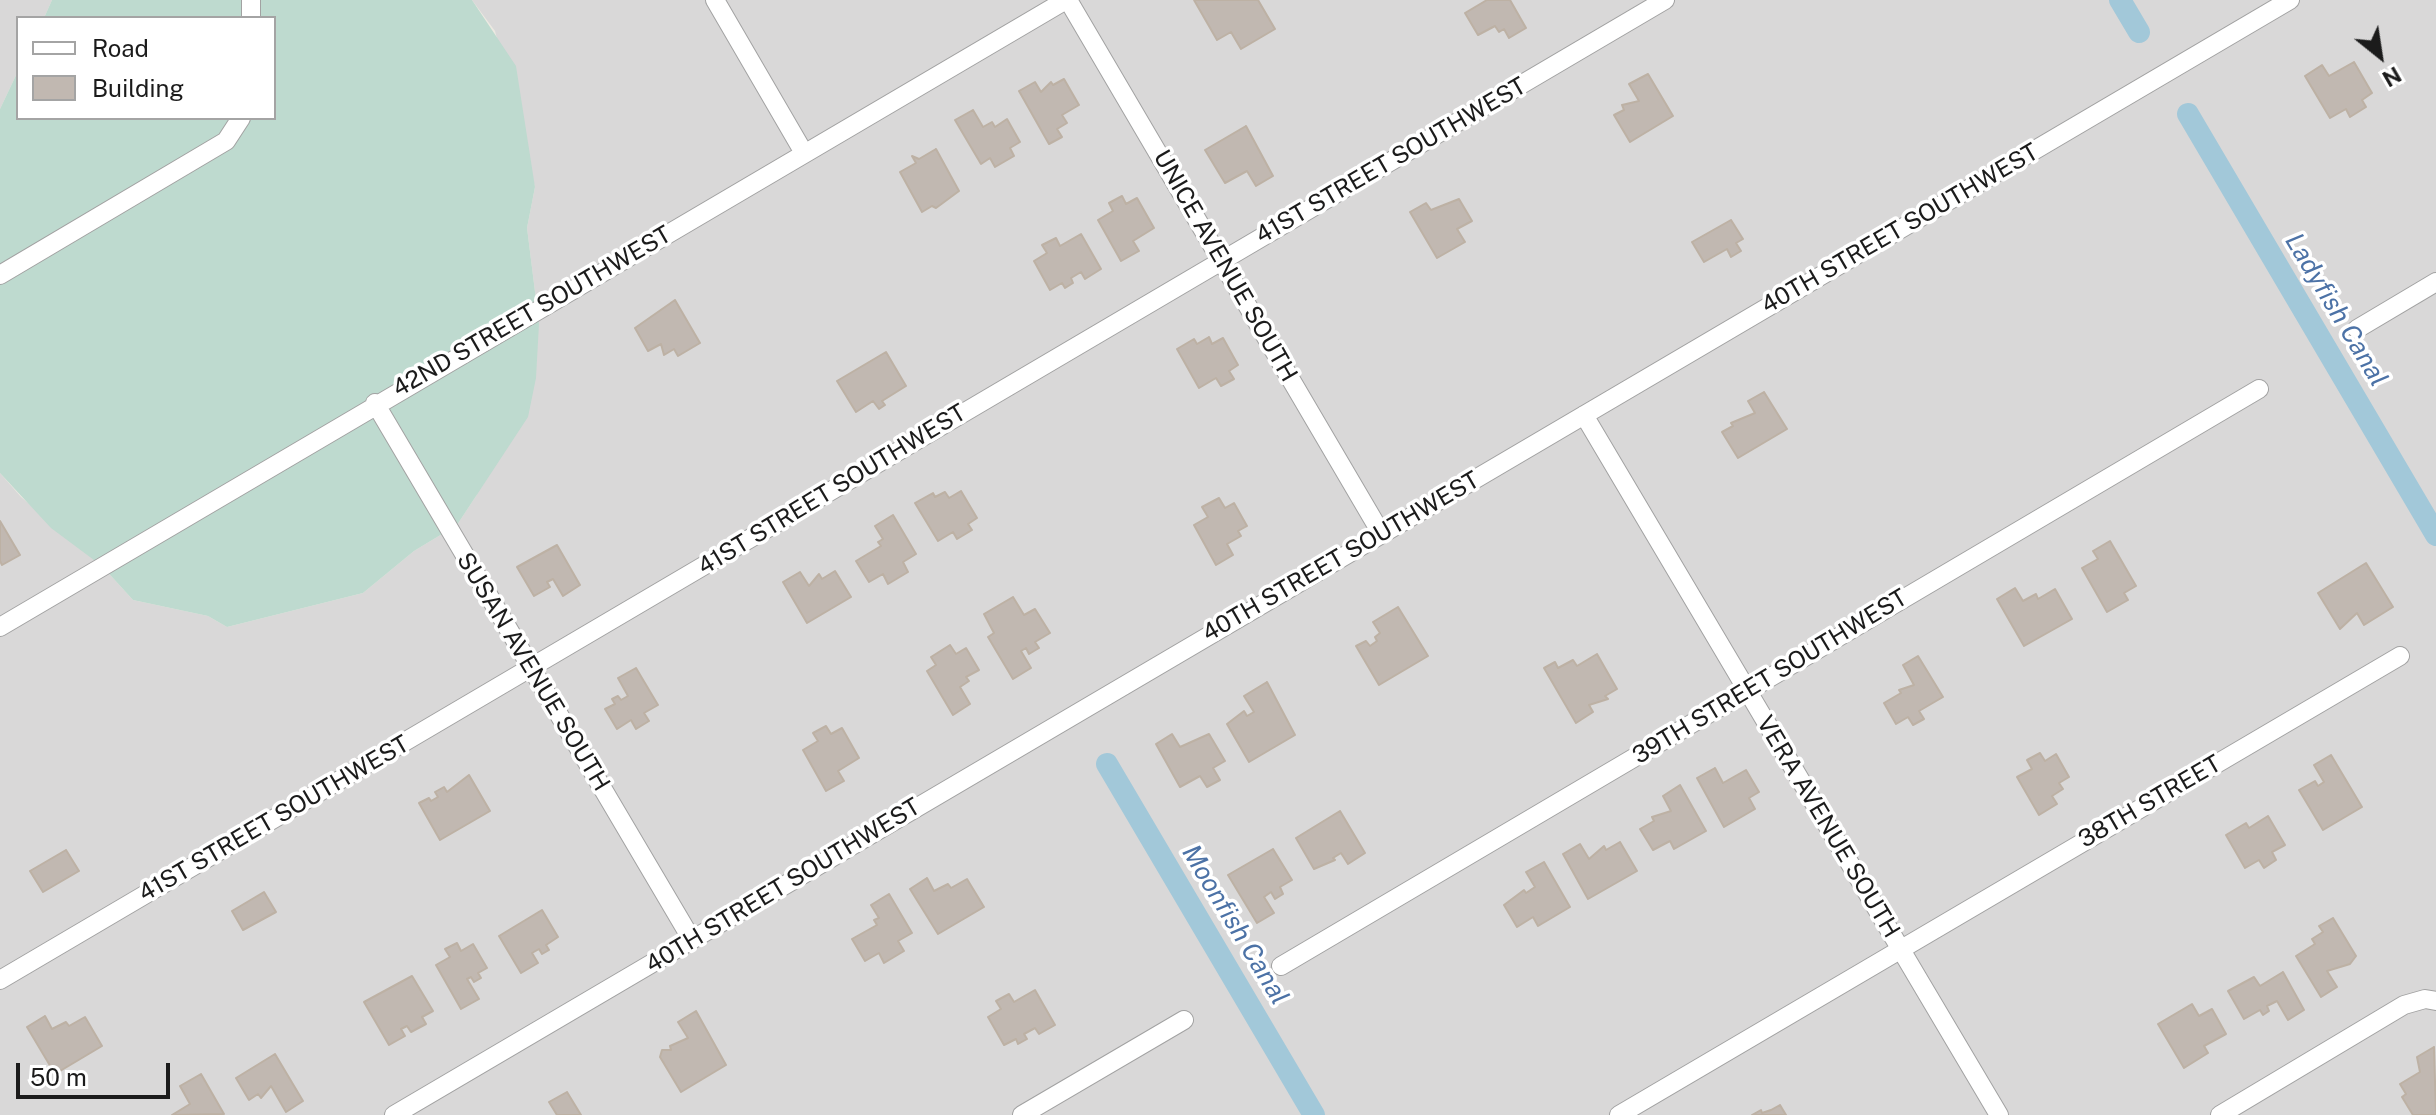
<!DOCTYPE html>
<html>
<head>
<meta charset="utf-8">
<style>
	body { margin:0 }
	#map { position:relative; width:2436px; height:1115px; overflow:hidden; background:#ece9e1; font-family:"Public Sans",sans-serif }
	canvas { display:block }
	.legend { position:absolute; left:16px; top:16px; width:260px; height:104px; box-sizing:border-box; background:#fff; border:2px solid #a4a4a4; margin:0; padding:10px 14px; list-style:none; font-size:24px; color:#1b1b1b }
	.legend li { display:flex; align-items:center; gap:16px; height:40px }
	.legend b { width:40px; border:2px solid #a4a4a4 }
	.north { position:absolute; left:2340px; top:16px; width:80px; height:80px; -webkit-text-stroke:6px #fff; paint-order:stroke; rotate:150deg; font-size:22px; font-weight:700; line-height:32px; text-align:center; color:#1b1b1b }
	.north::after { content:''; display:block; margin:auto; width:28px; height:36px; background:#1b1b1b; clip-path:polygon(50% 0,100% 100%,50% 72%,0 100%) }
	.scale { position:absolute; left:16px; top:1063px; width:154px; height:36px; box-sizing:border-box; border:4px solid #1b1b1b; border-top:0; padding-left:10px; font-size:24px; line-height:28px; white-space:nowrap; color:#1b1b1b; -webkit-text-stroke:6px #fff; paint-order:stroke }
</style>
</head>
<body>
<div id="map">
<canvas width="2436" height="1115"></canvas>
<ul class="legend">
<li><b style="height:10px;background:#fff"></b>Road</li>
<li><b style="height:22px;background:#c1b8b1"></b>Building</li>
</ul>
<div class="north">N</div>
<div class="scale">50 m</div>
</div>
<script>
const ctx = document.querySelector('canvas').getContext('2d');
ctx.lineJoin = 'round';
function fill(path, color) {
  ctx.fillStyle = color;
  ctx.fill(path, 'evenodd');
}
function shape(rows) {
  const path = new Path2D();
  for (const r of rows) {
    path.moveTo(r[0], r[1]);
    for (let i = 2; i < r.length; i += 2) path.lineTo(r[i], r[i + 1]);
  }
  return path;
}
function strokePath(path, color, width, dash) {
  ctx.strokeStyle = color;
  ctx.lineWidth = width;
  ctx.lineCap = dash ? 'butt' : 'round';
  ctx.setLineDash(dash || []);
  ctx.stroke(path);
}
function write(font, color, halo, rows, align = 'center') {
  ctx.font = font + ' "Public Sans",sans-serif';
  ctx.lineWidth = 7;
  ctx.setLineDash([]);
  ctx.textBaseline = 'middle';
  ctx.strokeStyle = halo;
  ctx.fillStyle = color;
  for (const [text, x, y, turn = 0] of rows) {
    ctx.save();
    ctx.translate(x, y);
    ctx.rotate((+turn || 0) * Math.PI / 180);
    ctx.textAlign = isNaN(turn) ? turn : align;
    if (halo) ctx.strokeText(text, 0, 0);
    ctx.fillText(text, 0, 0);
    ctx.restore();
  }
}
fill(shape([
	[0,0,52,0,44,18,18,18,18,71,0,109],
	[472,0,2436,0,2436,1115,0,1115,0,473,21,497,102,566,133,600,208,616,227,627,363,593,414,551,457,525,476,496,539,324,527,228,535,187,495,31]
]), '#d9d8d8');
fill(shape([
	[52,0,472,0,516,66,535,187,527,228,539,324,536,378,528,417,457,525,414,551,363,593,227,627,208,616,133,600,102,566,51,528,0,473,0,109,18,71,18,118,274,118,274,18,44,18]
]), '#bedacf');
strokePath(shape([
	[2120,0,2139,32],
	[2188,114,2436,535],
	[1107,764,1314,1115]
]), '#a2c8d9', 22);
const building = shape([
	[1194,0,1258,0,1275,29,1241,49,1231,32,1217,40,1194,0],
	[1487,0,1510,0,1526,28,1509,38,1504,29,1499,32,1495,26,1478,35,1465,13,1487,0],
	[2354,62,2372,93,2362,100,2366,107,2350,117,2346,109,2330,118,2305,76,2322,65,2329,76,2354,62],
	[1648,74,1673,116,1630,142,1614,115,1624,110,1622,105,1639,101,1629,84,1648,74],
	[1064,79,1079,105,1062,115,1067,123,1057,129,1062,137,1049,144,1019,91,1035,82,1041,92,1051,82,1053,85,1064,79],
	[973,110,983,127,992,122,995,127,1007,119,1020,142,1010,148,1014,156,995,167,990,158,981,164,955,120,973,110],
	[1246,126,1273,176,1256,186,1247,171,1225,183,1205,150,1246,126],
	[936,149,959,191,936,208,932,206,922,212,900,172,916,163,912,156,919,159,936,149],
	[1122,196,1126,204,1137,198,1154,228,1133,241,1139,251,1121,261,1098,220,1113,211,1109,203,1122,196],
	[1459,199,1472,221,1457,229,1465,242,1437,258,1410,212,1426,203,1431,210,1459,199],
	[1731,220,1743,239,1736,243,1741,251,1731,257,1727,249,1704,262,1692,242,1731,220],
	[1081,234,1101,269,1085,279,1081,272,1071,278,1073,283,1065,288,1062,283,1050,290,1034,261,1047,253,1042,245,1056,238,1060,246,1081,234],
	[675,300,700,343,678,356,674,349,664,355,661,344,648,351,635,328,675,300],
	[1209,337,1212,344,1223,338,1238,365,1229,371,1234,379,1221,386,1216,378,1199,388,1177,349,1194,339,1197,344,1209,337],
	[886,352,906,386,882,401,885,405,879,409,873,401,856,412,837,381,886,352],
	[1764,392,1787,429,1738,458,1722,432,1733,426,1731,423,1755,413,1748,401,1764,392],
	[961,491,977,518,968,524,972,530,957,539,953,532,938,541,915,503,933,493,935,497,945,492,949,498,961,491],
	[1219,498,1225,508,1234,503,1247,526,1238,531,1241,536,1227,544,1233,555,1216,565,1194,525,1208,517,1202,507,1219,498],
	[893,515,916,554,903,562,908,572,888,584,883,574,869,582,856,561,881,546,878,542,883,539,875,526,893,515],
	[0,521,20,555,2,565,0,561,0,521],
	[2110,541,2136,586,2124,593,2128,600,2107,612,2082,568,2098,559,2093,551,2110,541],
	[557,545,580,585,563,596,553,579,547,582,550,587,534,596,517,567,557,545],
	[2366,563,2393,607,2364,625,2357,613,2340,629,2318,593,2366,563],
	[835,571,851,597,807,623,783,582,800,572,809,586,819,574,822,579,835,571],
	[2015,588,2023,601,2036,594,2038,599,2055,589,2072,619,2024,646,1997,599,2015,588],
	[1013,597,1024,615,1035,609,1050,633,1035,642,1039,648,1029,654,1026,648,1021,651,1031,668,1013,679,988,637,994,633,984,614,1013,597],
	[1398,607,1428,656,1379,685,1356,646,1366,641,1370,646,1377,641,1375,637,1380,633,1373,622,1398,607],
	[950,645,956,654,966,648,979,670,966,677,969,681,960,687,970,704,953,715,927,671,936,665,931,657,950,645],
	[1597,654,1617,689,1605,696,1608,699,1589,705,1593,712,1576,723,1544,668,1555,662,1558,668,1573,660,1577,666,1597,654],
	[1918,656,1943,697,1919,711,1924,719,1913,725,1908,717,1896,724,1884,703,1901,693,1899,690,1914,685,1903,665,1918,656],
	[636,668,658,705,644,713,649,721,636,729,631,720,617,729,605,709,615,704,612,699,618,696,621,700,628,696,618,678,636,668],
	[1267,682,1295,735,1249,762,1227,724,1244,711,1247,716,1254,712,1244,696,1267,682],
	[826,726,831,734,842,728,859,758,838,771,844,781,826,791,803,750,818,741,813,733,826,726],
	[1172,734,1180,747,1209,734,1225,761,1213,768,1220,780,1207,787,1200,776,1180,787,1156,744,1172,734],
	[2040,753,2045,761,2056,754,2069,777,2059,783,2063,789,2052,796,2057,804,2039,815,2017,777,2032,769,2027,760,2040,753],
	[2331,755,2362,807,2323,830,2299,790,2315,781,2318,786,2324,782,2314,765,2331,755],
	[1715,768,1723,783,1746,770,1759,792,1749,798,1755,809,1724,827,1697,778,1715,768],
	[469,775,490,811,440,840,419,803,429,798,431,801,438,797,435,792,444,787,447,792,469,775],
	[1680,785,1706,831,1674,849,1670,841,1653,850,1640,829,1654,821,1652,817,1671,811,1663,796,1680,785],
	[1340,811,1365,853,1348,864,1341,853,1333,858,1335,860,1314,869,1296,838,1340,811],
	[2268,816,2285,845,2272,852,2276,860,2264,868,2259,860,2245,868,2226,835,2246,823,2249,828,2268,816],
	[1620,842,1637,871,1588,899,1563,854,1580,844,1589,859,1604,846,1606,850,1620,842],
	[1273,849,1292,880,1280,887,1283,894,1275,899,1271,892,1264,897,1274,913,1257,923,1228,875,1273,849],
	[66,850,79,871,43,892,30,871,66,850],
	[1544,862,1570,907,1538,926,1533,917,1517,927,1504,905,1524,890,1526,893,1535,887,1526,872,1544,862],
	[927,878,934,891,948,884,951,888,967,879,984,907,938,934,910,889,927,878],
	[264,892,276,912,243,930,232,911,264,892],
	[889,894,912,933,898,941,904,951,884,963,879,953,865,961,852,939,877,925,874,920,879,918,871,905,889,894],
	[542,910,558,937,546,945,549,950,542,954,539,949,532,953,538,963,521,973,499,936,542,910],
	[2333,918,2356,956,2350,964,2327,971,2337,987,2321,997,2296,956,2315,944,2312,939,2323,932,2319,926,2333,918],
	[457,943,461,951,473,944,487,968,478,973,481,978,474,982,471,977,467,979,479,999,461,1009,436,965,450,957,445,949,457,943],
	[2283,972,2304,1010,2288,1020,2277,1001,2267,1006,2269,1011,2263,1015,2260,1010,2244,1019,2228,991,2254,977,2260,986,2283,972],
	[412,976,433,1011,422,1017,426,1024,411,1032,407,1026,401,1029,405,1036,389,1045,364,1002,412,976],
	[1035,990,1055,1025,1039,1034,1035,1028,1024,1034,1027,1039,1018,1044,1016,1039,1004,1045,988,1017,1001,1009,996,1001,1009,994,1014,1002,1035,990],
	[2192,1004,2199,1016,2212,1009,2226,1034,2204,1046,2208,1053,2184,1068,2158,1024,2192,1004],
	[696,1011,726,1065,681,1092,660,1057,662,1050,671,1050,670,1046,688,1038,678,1022,696,1011],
	[45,1016,52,1029,66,1022,69,1026,85,1017,102,1046,55,1074,27,1027,45,1016],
	[2434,1047,2436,1115,2413,1115,2402,1097,2406,1094,2400,1084,2420,1072,2417,1057,2434,1047],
	[275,1054,303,1101,286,1112,271,1086,261,1098,258,1094,249,1100,236,1078,275,1054],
	[201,1074,224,1114,172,1115,190,1104,180,1086,201,1074],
	[567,1092,581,1115,557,1115,549,1102,567,1092],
	[1780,1105,1786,1115,1752,1115,1761,1110,1762,1113,1771,1110,1780,1105]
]);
fill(building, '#c1b8b1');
strokePath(building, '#bdb1a4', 2);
const minor = shape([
	[715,0,804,153],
	[1068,0,1381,533],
	[251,18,251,0],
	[0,275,226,141,241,118],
	[2357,329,2436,282],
	[375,403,692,940],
	[1584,415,1999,1115],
	[0,627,1066,0],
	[1281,966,2259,389],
	[0,980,1665,0],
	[394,1115,2290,0],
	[1022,1115,1184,1020],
	[1619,1115,2400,656],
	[2220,1115,2404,1005,2425,999,2436,1001]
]);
strokePath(minor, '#a2a2a2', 20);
strokePath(minor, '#fff', 18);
write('24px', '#1b1b1b', '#fff', [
	["41ST STREET SOUTHWEST",1391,161,-30],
	["40TH STREET SOUTHWEST",1900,229,-30],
	["UNICE AVENUE SOUTH",1225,266,60],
	["42ND STREET SOUTHWEST",532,312,-30],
	["41ST STREET SOUTHWEST",832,490,-31],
	["40TH STREET SOUTHWEST",1341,557,-30],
	["SUSAN AVENUE SOUTH",533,672,59],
	["39TH STREET SOUTHWEST",1770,677,-31],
	["38TH STREET",2150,802,-30],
	["41ST STREET SOUTHWEST",274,819,-30],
	["VERA AVENUE SOUTH",1828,827,59],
	["40TH STREET SOUTHWEST",783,886,-31]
]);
write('italic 26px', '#4c72a6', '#fff', [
	["Ladyfish Canal",2336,310,59],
	["Moonfish Canal",1235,925,59]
]);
</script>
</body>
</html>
